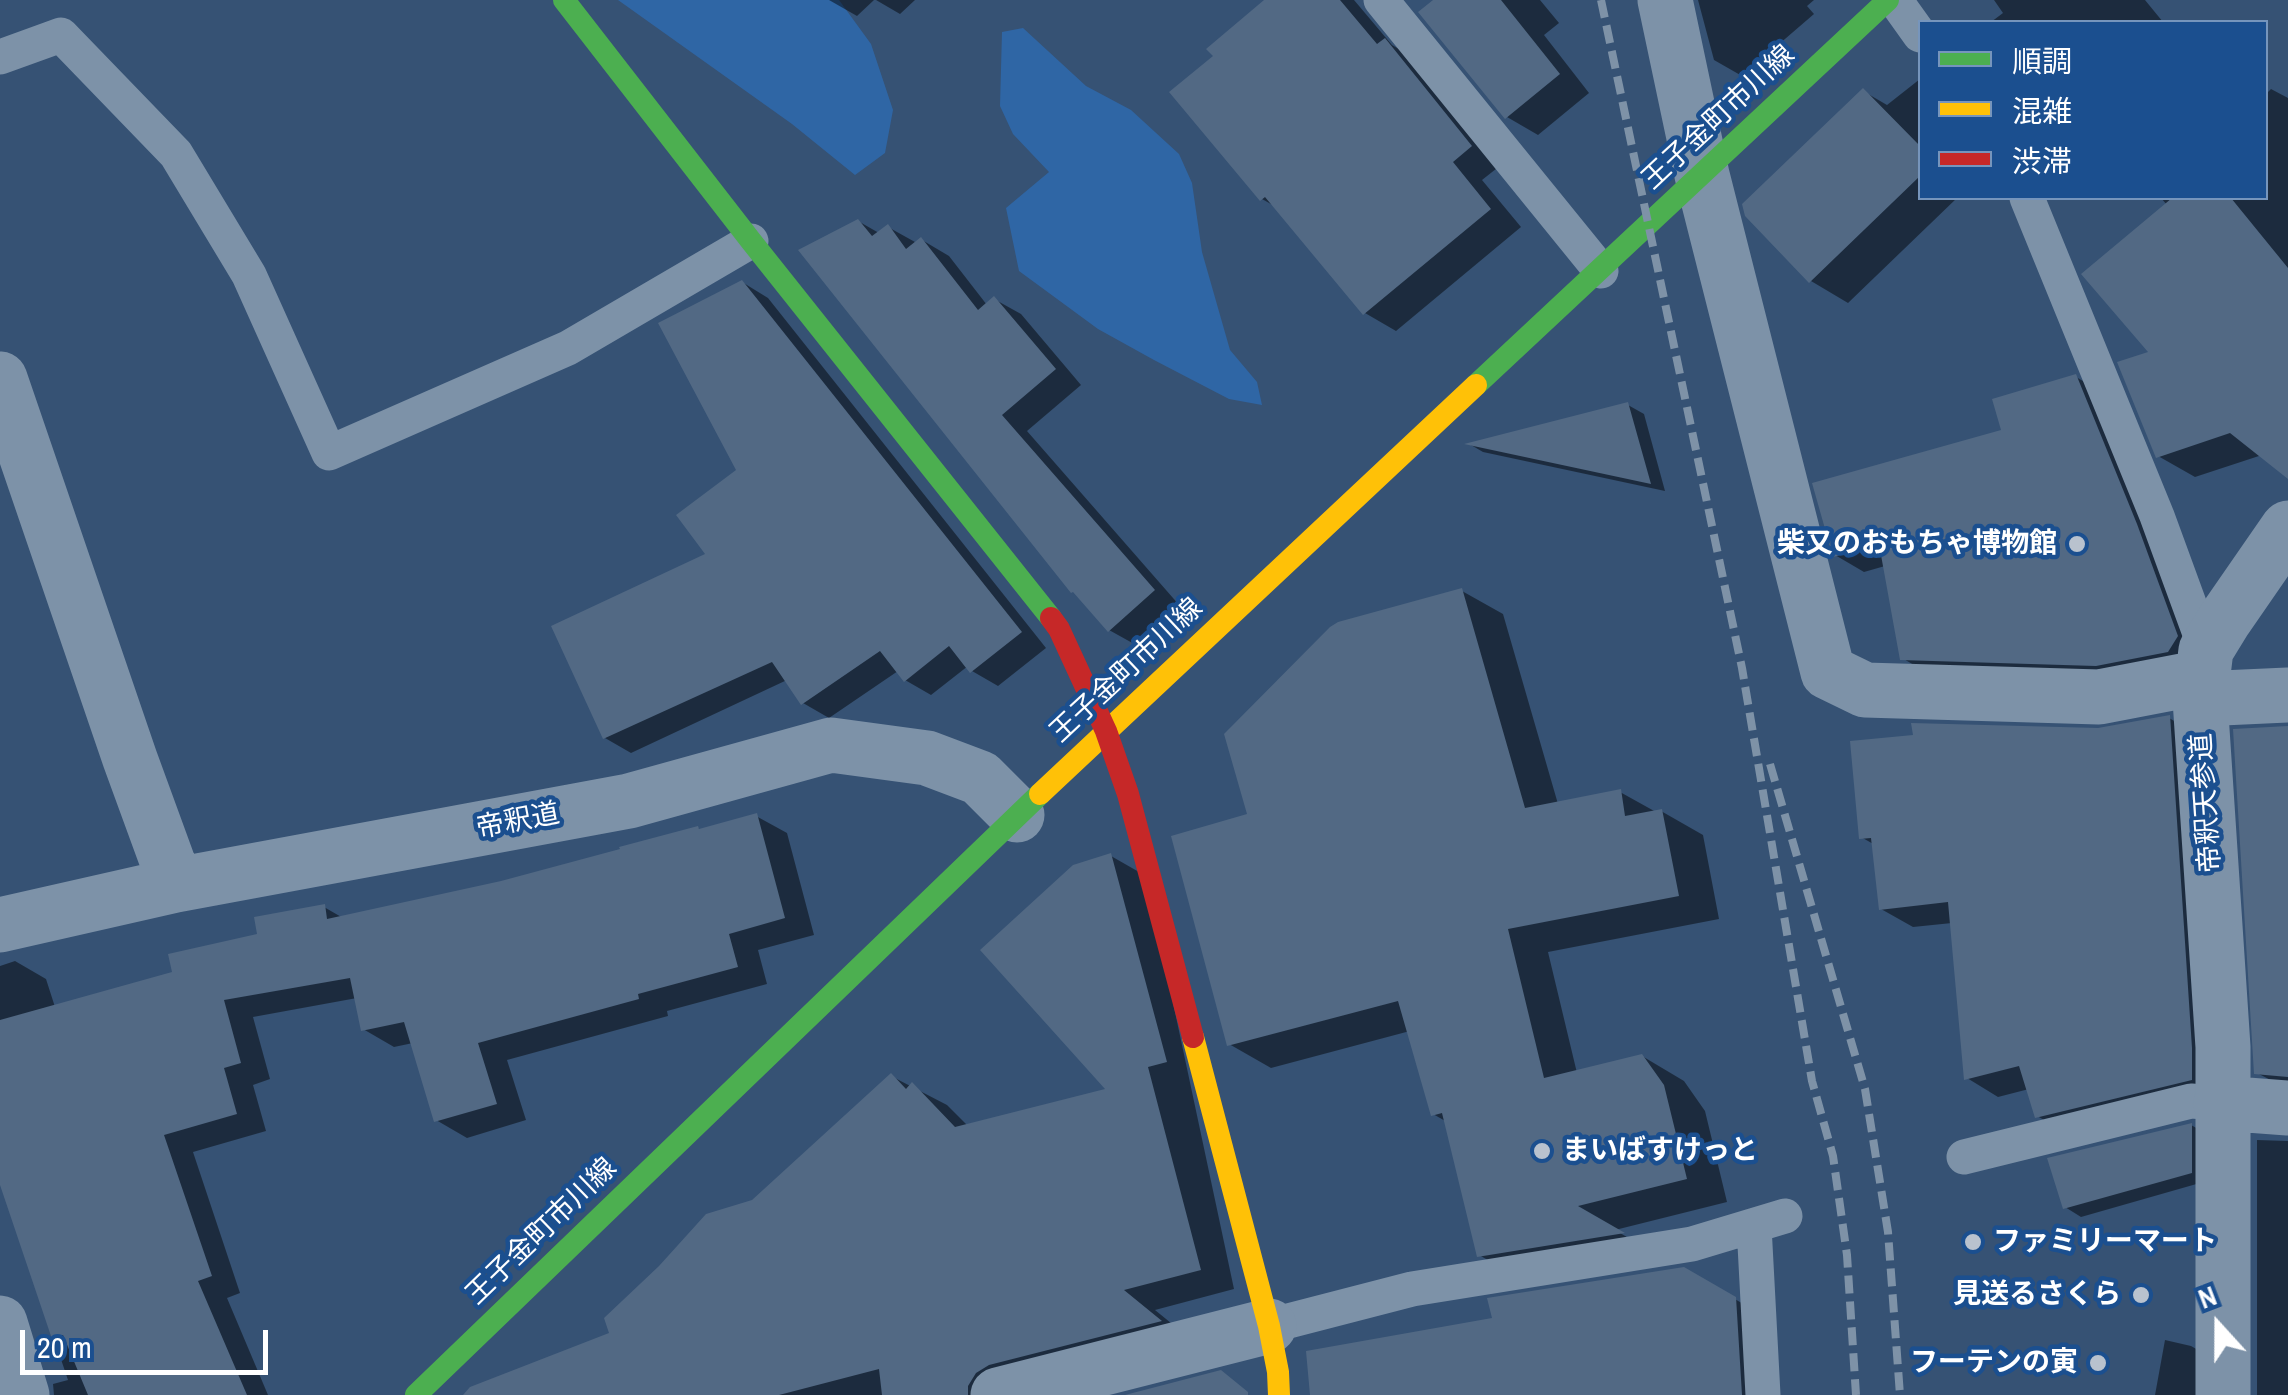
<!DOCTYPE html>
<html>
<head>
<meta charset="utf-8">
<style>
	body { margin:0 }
	#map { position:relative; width:2288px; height:1395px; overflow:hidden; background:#365274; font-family:"Archivo Narrow","Noto Sans JP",sans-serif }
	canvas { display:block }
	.legend { position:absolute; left:1918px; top:20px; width:350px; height:180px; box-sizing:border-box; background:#1b4f8f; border:2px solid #7695bc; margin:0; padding:12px 18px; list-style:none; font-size:30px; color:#fff }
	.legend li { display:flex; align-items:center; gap:20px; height:50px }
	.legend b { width:50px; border:2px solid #7695bc }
	.north { position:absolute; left:2168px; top:1275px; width:100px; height:100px; -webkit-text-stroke:8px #1b4f8f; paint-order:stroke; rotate:339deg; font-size:28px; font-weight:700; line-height:40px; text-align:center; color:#fff }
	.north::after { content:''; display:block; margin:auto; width:35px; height:45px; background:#fff; clip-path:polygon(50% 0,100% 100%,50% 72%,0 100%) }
	.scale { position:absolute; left:20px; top:1330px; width:248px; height:45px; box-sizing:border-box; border:5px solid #fff; border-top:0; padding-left:12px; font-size:30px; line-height:35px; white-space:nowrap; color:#fff; -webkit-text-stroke:8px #1b4f8f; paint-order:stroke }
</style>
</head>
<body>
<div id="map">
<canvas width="2288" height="1395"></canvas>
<ul class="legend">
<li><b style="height:12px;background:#4caf50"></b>順調</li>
<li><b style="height:12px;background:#ffc107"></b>混雑</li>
<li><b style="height:12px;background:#c62828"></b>渋滞</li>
</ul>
<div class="north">N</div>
<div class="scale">20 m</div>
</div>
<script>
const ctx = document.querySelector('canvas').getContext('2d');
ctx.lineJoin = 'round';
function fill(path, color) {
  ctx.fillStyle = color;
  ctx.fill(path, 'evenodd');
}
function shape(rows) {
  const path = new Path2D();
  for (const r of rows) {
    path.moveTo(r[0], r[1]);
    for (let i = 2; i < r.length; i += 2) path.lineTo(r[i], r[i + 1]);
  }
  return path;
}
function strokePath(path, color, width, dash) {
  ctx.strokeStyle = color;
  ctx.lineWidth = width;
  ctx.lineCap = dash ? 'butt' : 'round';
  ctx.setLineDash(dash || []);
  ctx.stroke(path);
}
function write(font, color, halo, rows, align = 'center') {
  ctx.font = font + ' "Archivo Narrow","Noto Sans JP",sans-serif';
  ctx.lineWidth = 9;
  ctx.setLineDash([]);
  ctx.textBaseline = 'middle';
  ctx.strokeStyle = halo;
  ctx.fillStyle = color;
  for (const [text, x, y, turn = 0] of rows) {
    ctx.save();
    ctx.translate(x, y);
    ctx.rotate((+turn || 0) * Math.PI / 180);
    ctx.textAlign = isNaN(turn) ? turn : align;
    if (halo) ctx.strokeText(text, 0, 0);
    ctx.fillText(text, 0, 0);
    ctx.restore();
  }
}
fill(shape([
	[618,0,839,0,871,44,893,110,885,153,855,175,792,124],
	[1023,28,1086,86,1131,110,1179,154,1192,183,1202,252,1230,350,1257,382,1262,405,1229,399,1154,360,1098,329,1019,271,1006,208,1049,172,1013,134,1000,106,1002,32]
]), '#2f66a5');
fill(shape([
	[829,0,874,0,857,16],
	[876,0,915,0,900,14],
	[1268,0,1354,0,1392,45,1416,59,1501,165,1482,180,1521,227,1396,331,1365,313,1278,208,1262,199,1216,57],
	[1437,0,1540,0,1559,23,1544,35,1589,93,1538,135,1507,117],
	[1698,0,1814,0,1807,6,1814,14,1742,76,1714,60],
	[1994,0,2145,0,2163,22,1991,22,2003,13],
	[1920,79,1920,198,1957,198,1848,303,1811,281,1863,91,1887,105],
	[2271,89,2288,98,2288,476,2262,455,2195,477,2158,456,2152,353,2167,205,2161,198,2266,198,2266,94],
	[858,221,879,233,888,227,915,242,922,240,949,256,987,305,994,299,1021,314,1081,385,1027,431,1180,606,1136,645,1109,630],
	[742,282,768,298,1046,648,998,686,972,671,968,666,931,695,905,680,898,671,829,718,803,703,787,680,631,753,605,738,709,555,739,471],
	[2076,377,2104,393,2197,667,1931,675,1902,658,1885,566,1864,572,1835,555],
	[1628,405,1644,414,1665,491,1483,452,1471,445],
	[1462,591,1503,614,1558,804,1620,792,1656,812,1661,811,1703,835,1719,919,1548,952,1577,1073,1642,1056,1684,1081,1705,1111,1727,1202,1615,1230,1661,1257,1521,1279,1479,1255,1447,1122,1433,1114,1410,1031,1271,1068,1229,1044,1250,815],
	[2169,718,2201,736,2223,1097,2069,1134,2037,1116,2029,1089,1998,1097,1967,1078,1952,923,1913,927,1881,909,1875,845,1861,837,2099,731],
	[2288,729,2288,1089,2257,1073],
	[756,816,787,833,814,935,758,950,767,984,667,1011,668,1016,507,1060,526,1120,467,1138,436,1120,413,1043,394,1047,363,1029,357,998,253,1017,270,1079,253,1085,266,1131,193,1152,240,1293,227,1298,268,1395,54,1395,53,1384,68,1380,0,1179,0,966,15,961,46,979,55,1007,174,974,324,907,343,918,502,883,698,828,702,831],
	[1111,856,1146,876,1234,1289,1155,1310,1193,1341,1009,1395,510,1395,612,1335,891,1076,947,1105,968,1126,1110,1090],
	[2191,1125,2207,1134,2207,1181,2081,1217,2065,1207],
	[2257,1140,2288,1141,2288,1395,2257,1395],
	[1683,1269,1771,1320,1775,1395,1334,1395,1495,1320],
	[2165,1340,2191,1346,2219,1362,2219,1395,2155,1395]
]), '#0007');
fill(shape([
	[1264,0,1340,0,1377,44,1385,38,1472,146,1453,162,1491,209,1363,315,1265,197,1260,201,1169,92,1213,56,1206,49],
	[1433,0,1501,0,1560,74,1505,119,1418,12],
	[1863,88,1920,146,1920,176,1809,283,1745,216,1742,204],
	[2172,198,2231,198,2288,268,2288,479,2230,433,2156,458,2117,362,2148,352,2081,274],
	[858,219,872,236,888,224,906,249,921,237,978,310,994,296,1056,369,1002,415,1155,590,1108,632,1073,592,1071,593,798,250],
	[742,280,1022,632,970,673,949,646,904,682,880,651,801,705,772,662,603,739,551,626,705,554,676,515,736,470,658,323],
	[2076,374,2137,524,2178,636,2168,652,2096,666,1900,660,1879,544,1833,557,1812,483,2001,430,1992,399],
	[1628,402,1651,484,1464,444],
	[1462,588,1525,808,1621,789,1625,816,1662,809,1679,896,1508,929,1544,1078,1642,1054,1664,1085,1687,1179,1578,1206,1625,1233,1477,1257,1442,1113,1431,1116,1398,1001,1227,1046,1171,836,1247,814,1224,734,1330,627,1338,622],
	[2170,715,2192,1048,2192,1080,2035,1118,2019,1066,1964,1080,1948,902,1879,910,1871,838,1859,839,1850,741,1913,735,1911,723,2098,728],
	[2288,726,2288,1077,2254,1074,2233,729],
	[757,813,785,918,729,934,738,967,638,994,639,999,478,1043,497,1104,434,1122,404,1022,361,1031,350,978,224,1000,241,1063,224,1068,237,1114,164,1135,212,1276,198,1281,247,1395,88,1395,63,1335,52,1339,0,1185,0,1020,172,972,168,954,257,934,254,917,325,904,327,919,501,881,620,849,619,847,698,826,699,829],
	[1111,853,1167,1062,1148,1067,1201,1270,1124,1290,1162,1321,989,1365,976,1373,968,1386,968,1395,882,1395,879,1369,779,1395,463,1395,470,1387,609,1333,604,1318,659,1266,706,1214,752,1200,891,1073,906,1089,912,1082,955,1127,1105,1089,980,950,1073,865],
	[2192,1123,2192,1173,2063,1209,2047,1158],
	[1684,1267,1736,1297,1742,1395,1310,1395,1306,1351,1492,1318,1487,1298],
	[1221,1370,1248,1392,1248,1395,1125,1395]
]), '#526984');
strokePath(shape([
	[1381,0,1601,271],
	[1895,0,1920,35],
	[0,57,61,35,176,154,249,275,329,453,568,348,751,241],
	[2027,198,2157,516,2206,650],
	[1964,1157,2191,1101,2221,1103],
	[1754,1226,1763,1395],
	[1269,1326,1412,1289,1692,1244,1785,1216]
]), '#7d92a8', 35);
strokePath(shape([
	[1665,0,1702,175,1828,672,1865,690,2099,697,2203,677],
	[0,379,130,759,176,885],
	[2200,699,2288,695],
	[0,925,176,885,629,801,831,745,927,758,980,778,1017,815],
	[2221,1103,2288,1108],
	[0,1323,22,1395],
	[998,1395,1269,1326],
	[2223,1395,2223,1047,2200,699,2206,650,2225,619,2288,528]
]), '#7d92a8', 55);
strokePath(shape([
	[564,0,751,241,1051,618],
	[1476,385,1888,0],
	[416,1395,1040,794]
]), '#4caf50', 22);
strokePath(shape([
	[1040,794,1476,385],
	[1193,1037,1269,1326,1278,1372,1279,1395]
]), '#ffc107', 22);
strokePath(shape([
	[1051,618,1059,629,1106,731,1128,794,1193,1037]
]), '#c62828', 22);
strokePath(shape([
	[1601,0,1742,668,1812,1081,1833,1156,1847,1255,1856,1395],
	[1770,764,1865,1089,1888,1232,1900,1395]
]), '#7e92a7', 8, [18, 8]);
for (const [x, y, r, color] of [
	[2077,544,10,"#b9c2ce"],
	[1542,1151,10,"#b9c2ce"],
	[1973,1242,10,"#b9c2ce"],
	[2141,1295,10,"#b9c2ce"],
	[2098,1363,10,"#b9c2ce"]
]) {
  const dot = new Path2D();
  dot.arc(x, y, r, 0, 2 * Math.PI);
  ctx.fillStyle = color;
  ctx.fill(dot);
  strokePath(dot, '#1b4f8f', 4);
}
write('28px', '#fff', '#1b4f8f', [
	["王子金町市川線",1719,118,-43],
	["王子金町市川線",1127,671,-43],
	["帝釈天参道",2207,803,-94],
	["帝釈道",518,822,-11],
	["王子金町市川線",542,1232,-44]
]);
write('bold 28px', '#fff', '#1b4f8f', [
	["柴又のおもちゃ博物館",2057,544],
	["まいばすけっと",1562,1151,"left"],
	["ファミリーマート",1993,1242,"left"],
	["見送るさくら",2121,1295],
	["フーテンの寅",2078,1363]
], 'right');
</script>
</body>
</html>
